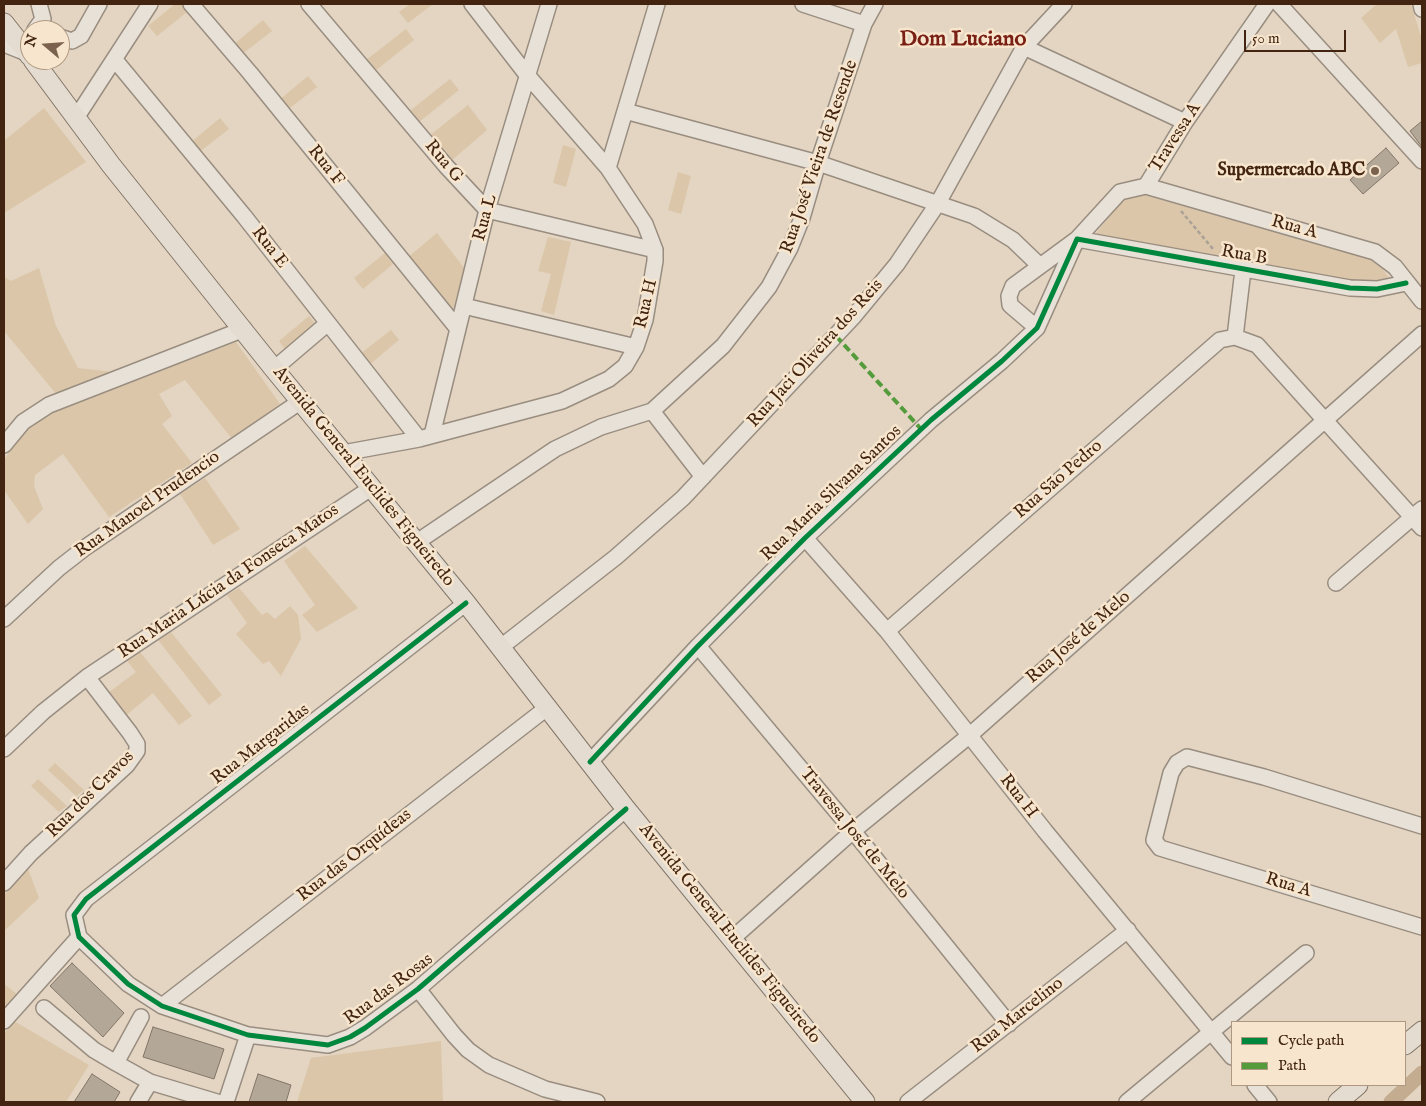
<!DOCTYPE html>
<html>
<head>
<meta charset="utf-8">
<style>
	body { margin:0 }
	#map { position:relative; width:1426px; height:1106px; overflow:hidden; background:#e3d5c1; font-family:"IM FELL English",serif }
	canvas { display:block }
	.frame { position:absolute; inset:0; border:5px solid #422410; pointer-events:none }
	.legend { position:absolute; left:1231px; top:1021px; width:175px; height:65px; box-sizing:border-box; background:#f7e6cd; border:1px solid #af9881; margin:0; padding:6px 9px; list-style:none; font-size:15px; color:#422410 }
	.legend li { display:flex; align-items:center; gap:10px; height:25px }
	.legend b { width:25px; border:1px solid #af9881 }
	.north { position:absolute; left:20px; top:20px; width:50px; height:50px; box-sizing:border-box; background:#f7e6cd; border:1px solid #af9881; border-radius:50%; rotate:288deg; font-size:14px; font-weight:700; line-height:20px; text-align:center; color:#422410 }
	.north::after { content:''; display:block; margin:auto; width:18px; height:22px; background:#7a624e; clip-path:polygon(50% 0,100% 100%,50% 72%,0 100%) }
	.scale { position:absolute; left:1244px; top:30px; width:102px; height:22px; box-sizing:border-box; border:2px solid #422410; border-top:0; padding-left:6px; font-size:15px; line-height:18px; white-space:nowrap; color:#422410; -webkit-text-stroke:4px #f7e6cd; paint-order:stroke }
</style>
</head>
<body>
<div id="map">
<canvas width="1426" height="1106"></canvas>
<div class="frame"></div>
<ul class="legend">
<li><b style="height:6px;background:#00873e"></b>Cycle path</li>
<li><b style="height:6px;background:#549b3c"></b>Path</li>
</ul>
<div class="north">N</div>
<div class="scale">50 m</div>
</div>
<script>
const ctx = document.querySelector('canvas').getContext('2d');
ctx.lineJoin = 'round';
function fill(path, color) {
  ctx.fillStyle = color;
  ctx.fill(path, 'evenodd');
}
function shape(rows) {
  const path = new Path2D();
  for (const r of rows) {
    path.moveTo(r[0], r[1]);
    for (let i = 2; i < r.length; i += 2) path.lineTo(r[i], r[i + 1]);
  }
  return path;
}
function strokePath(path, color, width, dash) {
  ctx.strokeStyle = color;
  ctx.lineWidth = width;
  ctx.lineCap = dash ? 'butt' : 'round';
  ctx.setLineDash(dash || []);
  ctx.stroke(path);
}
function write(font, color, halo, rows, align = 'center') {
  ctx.font = font + ' "IM FELL English",serif';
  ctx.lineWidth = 5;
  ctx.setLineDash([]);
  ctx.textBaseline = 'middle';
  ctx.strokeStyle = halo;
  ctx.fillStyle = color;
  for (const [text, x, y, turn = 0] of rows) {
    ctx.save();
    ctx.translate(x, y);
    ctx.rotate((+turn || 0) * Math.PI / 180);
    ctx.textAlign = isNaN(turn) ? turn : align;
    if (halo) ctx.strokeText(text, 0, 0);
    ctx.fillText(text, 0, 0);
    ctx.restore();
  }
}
fill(shape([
	[175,4,181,4,187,12,157,36,148,26],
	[410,4,433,4,408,23,399,12],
	[1377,4,1411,4,1422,40,1422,63,1408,67,1396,29,1380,43,1361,18],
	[263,20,272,31,241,55,233,45],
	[406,29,414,40,375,71,366,60],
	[308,76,317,87,286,111,278,101],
	[450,79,459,90,419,122,411,110],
	[468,105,487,130,451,161,429,136],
	[44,108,86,162,4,213,4,141],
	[220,118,229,129,198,153,190,143],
	[563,145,576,149,566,187,553,183],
	[678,172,691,176,681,214,668,210],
	[1137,193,1377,261,1389,278,1362,283,1094,236,1123,199],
	[437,233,465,269,451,315,407,258],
	[548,237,571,242,554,315,541,311,551,274,538,271],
	[385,253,393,264,363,289,354,278],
	[39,268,56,326,78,368,113,372,57,395,4,331,4,277,11,281],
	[309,316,318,327,287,352,279,341],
	[391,330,399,340,369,365,360,354],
	[236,342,280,404,233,440,185,380,159,394,172,416,162,424,192,463,109,517,63,454,35,475,34,486,43,509,28,524,4,490,4,460,18,439,41,417],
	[205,478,240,529,213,545,180,494],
	[305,546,358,608,317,632,302,615,315,605,284,561],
	[239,588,262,615,267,612,275,619,290,606,298,615,301,639,281,676,269,661,263,664,236,634,247,623,227,595],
	[170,631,222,695,209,705,158,640],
	[140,652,192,716,179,725,153,693,124,717,108,693,136,672,127,661],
	[55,763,84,790,76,796,48,770],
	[38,779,67,806,59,812,31,786],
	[28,869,39,898,4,931,4,895],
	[4,984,18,995,4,1010],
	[14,1021,89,1065,66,1102,4,1102,4,1034],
	[441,1041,443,1102,297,1102,311,1058]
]), '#dbc6a9');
strokePath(shape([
	[1391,1102,1422,1073]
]), '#c4ac90', 15);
const building = shape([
	[1422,121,1422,147,1410,131,1422,121],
	[1386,148,1399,163,1363,194,1350,180,1386,148],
	[72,963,124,1013,103,1037,50,986,72,963],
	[153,1027,224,1049,214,1079,143,1057,153,1027],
	[92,1074,120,1092,114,1102,74,1102,92,1074],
	[258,1074,291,1085,286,1102,249,1102,258,1074]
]);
fill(building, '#b3a798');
strokePath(building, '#827568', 1);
const minor = shape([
	[191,4,250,73,458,329],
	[309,4,446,166,487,210,655,250],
	[803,4,864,24],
	[1279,4,1422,161],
	[1421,4,1422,9],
	[35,30,43,19,39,4],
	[60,37,72,41,81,36,99,4],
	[4,44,29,54],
	[1024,47,1185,122],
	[115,60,244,216,419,439],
	[625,111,818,163,974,216,1013,240,1039,265],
	[76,118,150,4],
	[608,168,657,4],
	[1146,186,1375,252,1395,267,1422,301],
	[464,306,636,347],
	[1037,328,1010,305,1009,296,1013,286,1077,239,1120,192,1146,186,1185,122,1267,4],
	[1235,337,1243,270],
	[274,369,328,323],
	[652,411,703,477],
	[432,435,487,210,549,4],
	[4,445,23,422,49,405,244,329],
	[343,453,419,439,562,401,609,379,625,366,636,347,645,320,655,261,655,250,645,224,608,168,527,75,472,4],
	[805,538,887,631,1045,831,1232,1057],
	[417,542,555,449,601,427,652,411,723,346,769,287,790,248,802,218,818,163,864,24,875,4],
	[1336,583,1422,509],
	[466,603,86,899,74,915,79,937,128,984,162,1006,248,1035,328,1045,350,1037,365,1028,418,989,626,809],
	[4,619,59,568,86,547,301,401],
	[887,631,1220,340,1235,337,1257,345,1422,528],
	[698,646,853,831,1009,1024],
	[501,647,616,557,683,498,854,316,897,264,938,203,1024,47,1064,4],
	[4,749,43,712,87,677,371,488],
	[590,762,698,646,805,538,931,420,1002,361,1037,328,1077,239,1350,288,1377,289,1406,283],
	[1422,826,1264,777,1187,757,1177,763,1171,773,1154,840,1160,848,1422,927],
	[4,883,31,853,127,765,137,751,137,744,130,733,87,677],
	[733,938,853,831,970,735,1422,334],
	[418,989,454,1035,468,1050,489,1065,545,1089,597,1102],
	[162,1006,548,707],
	[44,1008,94,1050,116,1063,150,1082,217,1102],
	[4,1021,79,937],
	[116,1063,141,1017],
	[1255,1085,1269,1102],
	[138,1102,150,1082],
	[226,1102,248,1035],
	[908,1102,1128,930],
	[1127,1102,1306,953]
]);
const major = shape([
	[4,23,30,56],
	[33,60,111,165,274,369,466,603,626,809,865,1102],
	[1405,1045,1422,1031],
	[1338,1102,1358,1085]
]);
strokePath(minor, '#998d80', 18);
strokePath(major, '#827568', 21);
strokePath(shape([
	[1181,211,1213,249]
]), '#aaa197', 2.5, [4, 2.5]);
strokePath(minor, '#e8e1d7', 15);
strokePath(major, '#e4dcd0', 19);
strokePath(shape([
	[836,336,921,429]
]), '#549b3c', 4, [8, 4]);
strokePath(shape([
	[466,603,86,899,74,915,79,937,128,984,162,1006,248,1035,328,1045,350,1037,365,1028,418,989,626,809],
	[590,762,698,646,805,538,931,420,1002,361,1037,328,1077,239,1350,288,1377,289,1406,283]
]), '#00873e', 5);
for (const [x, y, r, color] of [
	[1375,171,5,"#7a624e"]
]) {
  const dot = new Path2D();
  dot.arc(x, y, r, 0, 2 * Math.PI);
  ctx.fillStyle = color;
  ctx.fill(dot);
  strokePath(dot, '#f7e6cd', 2);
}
write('18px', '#422410', '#f7e6cd', [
	["Travessa A",1176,138,-57],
	["Rua José Vieira de Resende",820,157,-71],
	["Rua G",443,162,50],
	["Rua F",325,166,51],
	["Rua L",486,218,-75],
	["Rua A",1294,228,15],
	["Rua E",269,248,52],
	["Rua B",1244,256,10],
	["Rua H",647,304,-77],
	["Rua Jaci Oliveira dos Reis",816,354,-48],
	["Avenida General Euclides Figueiredo",363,477,51],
	["Rua São Pedro",1059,480,-41],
	["Rua Maria Silvana Santos",832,494,-44],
	["Rua Manoel Prudencio",148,505,-35],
	["Rua Maria Lúcia da Fonseca Matos",229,582,-34],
	["Rua José de Melo",1079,638,-41],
	["Rua Margaridas",261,745,-38],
	["Rua dos Cravos",91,795,-45],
	["Rua H",1018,797,52],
	["Travessa José de Melo",854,834,51],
	["Rua das Orquídeas",355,856,-38],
	["Rua A",1288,886,17],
	["Avenida General Euclides Figueiredo",729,934,51],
	["Rua das Rosas",389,990,-37],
	["Rua Marcelino",1018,1016,-38]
]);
write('bold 18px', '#422410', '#f7e6cd', [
	["Supermercado ABC",1365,171]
], 'right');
write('bold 22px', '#7a1f14', '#f7e6cd', [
	["Dom Luciano",963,40]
]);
</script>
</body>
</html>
